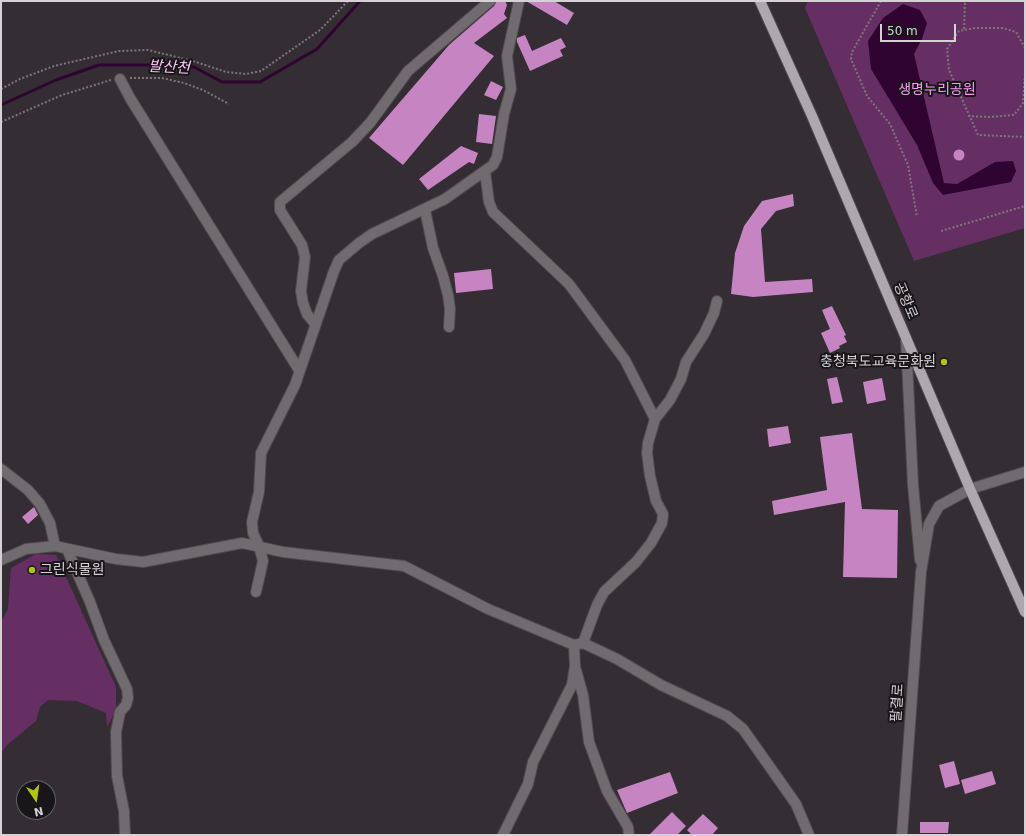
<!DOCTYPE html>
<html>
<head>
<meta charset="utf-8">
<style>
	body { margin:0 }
	#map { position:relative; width:1026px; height:836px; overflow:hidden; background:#342d33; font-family:"DejaVu Sans",sans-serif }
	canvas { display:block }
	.frame { position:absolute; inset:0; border:2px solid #d5d1d5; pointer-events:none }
	.north { position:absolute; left:16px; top:780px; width:40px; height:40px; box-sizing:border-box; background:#191619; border:1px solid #646164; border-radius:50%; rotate:167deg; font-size:11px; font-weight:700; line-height:16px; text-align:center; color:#d5d1d5 }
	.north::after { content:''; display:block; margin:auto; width:14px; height:18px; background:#adc60f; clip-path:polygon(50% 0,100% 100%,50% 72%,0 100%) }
	.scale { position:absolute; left:880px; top:24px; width:76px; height:18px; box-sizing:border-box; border:2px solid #d5d1d5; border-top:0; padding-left:5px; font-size:12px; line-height:14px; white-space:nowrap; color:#d5d1d5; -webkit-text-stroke:3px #191619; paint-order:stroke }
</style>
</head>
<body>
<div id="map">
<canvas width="1026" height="836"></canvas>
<div class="frame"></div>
<div class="north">N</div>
<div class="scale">50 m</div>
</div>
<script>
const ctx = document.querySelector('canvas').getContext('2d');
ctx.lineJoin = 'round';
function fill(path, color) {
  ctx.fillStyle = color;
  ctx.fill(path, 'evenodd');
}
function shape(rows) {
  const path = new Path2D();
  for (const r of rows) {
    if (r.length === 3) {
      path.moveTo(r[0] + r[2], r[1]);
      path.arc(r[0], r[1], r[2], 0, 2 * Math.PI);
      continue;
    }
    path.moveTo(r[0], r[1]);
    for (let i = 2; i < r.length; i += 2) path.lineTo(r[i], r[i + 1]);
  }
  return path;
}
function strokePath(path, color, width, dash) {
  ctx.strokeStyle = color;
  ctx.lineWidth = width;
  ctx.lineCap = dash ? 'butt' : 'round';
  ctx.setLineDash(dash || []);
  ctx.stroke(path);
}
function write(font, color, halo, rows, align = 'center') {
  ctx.font = font + ' "DejaVu Sans","Noto Sans KR",sans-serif';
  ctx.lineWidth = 4;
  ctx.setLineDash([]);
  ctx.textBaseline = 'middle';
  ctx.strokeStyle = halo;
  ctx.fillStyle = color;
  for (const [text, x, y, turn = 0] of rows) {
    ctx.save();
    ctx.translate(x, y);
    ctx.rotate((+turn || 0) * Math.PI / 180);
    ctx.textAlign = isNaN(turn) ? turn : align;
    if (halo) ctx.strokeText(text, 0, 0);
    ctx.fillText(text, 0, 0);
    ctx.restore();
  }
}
fill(shape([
	[808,1,1025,1,1025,228,914,261,805,8],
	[36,554,56,555,116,687,116,710,107,727,106,713,77,701,48,700,40,707,36,721,7,745,1,753,1,622,8,609,11,568]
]), '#662f64');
fill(shape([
	[903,4,920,10,927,23,922,39,914,54,944,183,957,184,995,162,1013,161,1016,171,1011,182,943,195,933,183,917,145,871,69,868,41,883,18]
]), '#300430');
strokePath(shape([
	[1,105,56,80,99,65,155,65,194,67,222,82,260,82,317,49,360,1]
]), '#300430', 3);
fill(shape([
	[496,1,505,1,507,5,504,14,507,18,474,43,494,56,403,165,369,138,449,45,494,6],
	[526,1,554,1,574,13,567,25],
	[525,35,532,51,561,38,566,47,560,50,563,56,530,71,517,42,517,38],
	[491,81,503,87,496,100,484,95],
	[479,114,496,116,492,144,476,142],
	[461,146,478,153,474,164,469,162,428,190,419,179],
	[959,155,5.5],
	[793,194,794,206,776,211,761,229,765,282,812,279,813,292,753,297,731,294,735,253,744,226,762,201],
	[491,269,493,289,456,293,454,273],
	[832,306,846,335,844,336,847,342,839,346,840,348,830,353,821,333,830,329,822,310],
	[837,377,843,402,832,404,827,379],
	[882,378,886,400,867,404,863,382],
	[788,426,791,443,769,447,767,429],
	[852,433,862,509,898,510,897,578,843,577,845,502,774,515,772,501,827,490,820,437],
	[34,507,38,515,28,524,22,517],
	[954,761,960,784,945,788,939,765],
	[992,771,996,784,965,794,961,780],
	[670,772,678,793,627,813,617,790],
	[672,812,686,826,677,835,649,835],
	[703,814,718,828,712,835,692,835,687,830],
	[920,822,949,822,948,833,920,833]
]), '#c684c2');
const minor = shape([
	[120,79,130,98,299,370],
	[485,172,489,202,493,212,569,284,625,360,655,419],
	[425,210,433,248,443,276,448,295,450,309,449,327],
	[315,324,307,314,303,303,301,291,305,257,302,245,280,210,280,202,352,142,370,123,408,71,490,1],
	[906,340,913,485,920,560],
	[1,469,28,490,40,504,50,523,55,546],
	[67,549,90,602,104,640,127,689,128,698,126,705,120,712,116,732,117,776,124,811,125,835],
	[1,560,26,549,55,546,116,559,143,562,242,543,283,552,404,566,488,609,574,645,583,643,617,659,661,685,727,716,743,729,796,804,809,835],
	[256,592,263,561,259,546,253,533,252,522,259,492,261,453,295,385,334,271,339,260,359,243,372,234,445,199,493,165,497,157,504,114,511,89,507,56,519,1],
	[583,643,597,605,604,592,636,562,651,543,662,523,663,514,656,501,650,476,647,453,648,443,655,419,670,400,681,379,686,362,704,334,714,313,717,301],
	[576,670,583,695,589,742,607,791,628,827,629,835],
	[503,835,528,784,533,762,572,685,575,666,574,645],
	[902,835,921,572,929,524,939,506,970,489,1025,472]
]);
const major = shape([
	[760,1,812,116,970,489,1025,612]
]);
strokePath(minor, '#514b50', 12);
strokePath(major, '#514b50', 12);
strokePath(shape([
	[881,1,852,52,851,59,867,96,890,124,908,165,917,217],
	[964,29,965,1],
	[1025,48,1016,32,1003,28,975,28,959,31,947,49,949,70,978,135,1025,137],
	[130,78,162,78,184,83,203,90,229,104],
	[1,89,20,79,54,66,119,51,148,50,193,61,226,72,246,74,261,71,320,30,348,1],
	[968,116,989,117,1014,115,1023,103,1025,73],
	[1,122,62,95,111,80],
	[941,231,1025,206]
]), '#7d777c', 2, [2, 2]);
strokePath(minor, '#6f6b6f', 10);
strokePath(major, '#aea7ae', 10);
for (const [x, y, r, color] of [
	[944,362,4,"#adc60f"],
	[32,570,4,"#adc60f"]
]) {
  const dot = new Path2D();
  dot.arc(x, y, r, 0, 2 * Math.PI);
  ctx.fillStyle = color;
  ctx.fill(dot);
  strokePath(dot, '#191619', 1.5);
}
write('14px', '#f39def', '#191619', [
	["생명누리공원",937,90]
]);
write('14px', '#d5d1d5', '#191619', [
	["공항로",905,301,67],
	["팔결로",898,703,-86]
]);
write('14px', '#d5d1d5', '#191619', [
	["충청북도교육문화원",936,362],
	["그린식물원",40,570,"left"]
], 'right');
write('italic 15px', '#fbc7f8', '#191619', [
	["발산천",169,68,3]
]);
</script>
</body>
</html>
